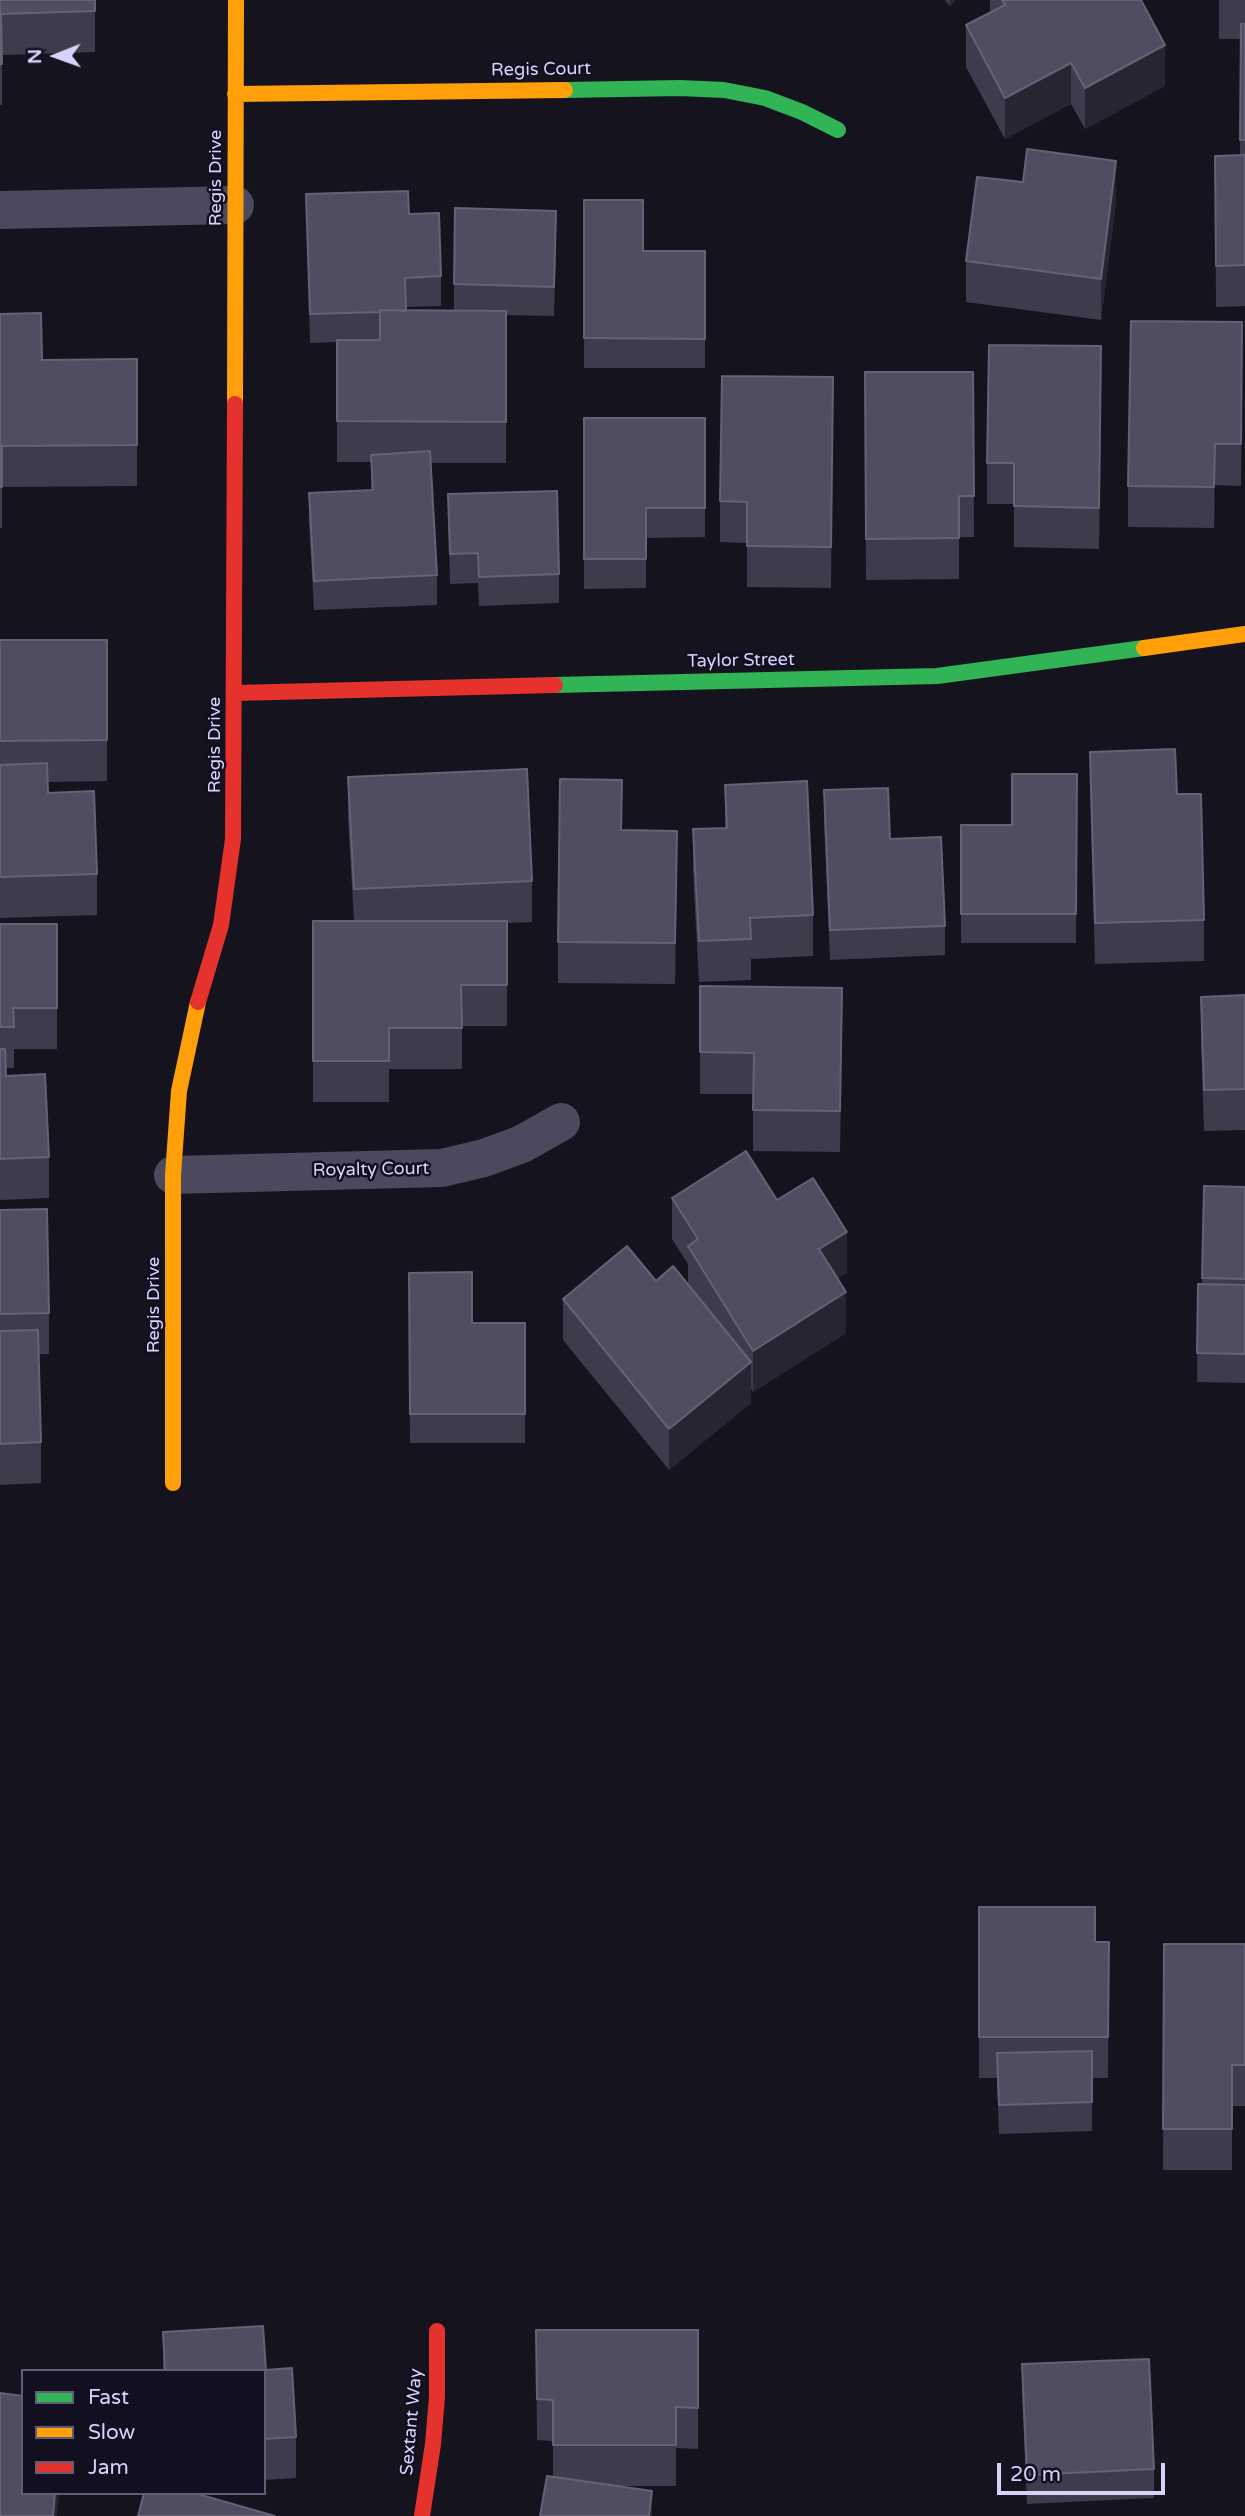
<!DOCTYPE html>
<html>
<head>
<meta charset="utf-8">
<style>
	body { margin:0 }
	#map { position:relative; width:1245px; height:2516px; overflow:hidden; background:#15131d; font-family:"Varela Round",sans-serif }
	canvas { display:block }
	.legend { position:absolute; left:21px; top:2369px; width:245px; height:126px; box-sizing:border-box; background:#120f21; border:2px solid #605d78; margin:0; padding:9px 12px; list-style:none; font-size:21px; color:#d6d3fb }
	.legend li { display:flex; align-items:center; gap:14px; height:35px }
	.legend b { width:35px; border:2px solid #605d78 }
	.north { position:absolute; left:21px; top:21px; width:70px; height:70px; -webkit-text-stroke:5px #120f21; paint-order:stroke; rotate:269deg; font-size:19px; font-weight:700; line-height:28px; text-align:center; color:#d6d3fb }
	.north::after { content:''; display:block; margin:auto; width:24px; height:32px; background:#d6d3fb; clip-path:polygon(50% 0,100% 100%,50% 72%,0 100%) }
	.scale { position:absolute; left:997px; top:2463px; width:168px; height:32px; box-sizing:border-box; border:4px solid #d6d3fb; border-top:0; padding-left:9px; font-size:21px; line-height:24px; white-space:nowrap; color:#d6d3fb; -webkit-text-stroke:5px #120f21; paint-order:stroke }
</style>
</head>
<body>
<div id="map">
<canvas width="1245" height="2516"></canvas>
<ul class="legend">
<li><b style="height:9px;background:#30b455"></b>Fast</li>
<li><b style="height:9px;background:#ff9f0a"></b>Slow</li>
<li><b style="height:9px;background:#e5322d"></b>Jam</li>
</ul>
<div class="north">N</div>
<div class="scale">20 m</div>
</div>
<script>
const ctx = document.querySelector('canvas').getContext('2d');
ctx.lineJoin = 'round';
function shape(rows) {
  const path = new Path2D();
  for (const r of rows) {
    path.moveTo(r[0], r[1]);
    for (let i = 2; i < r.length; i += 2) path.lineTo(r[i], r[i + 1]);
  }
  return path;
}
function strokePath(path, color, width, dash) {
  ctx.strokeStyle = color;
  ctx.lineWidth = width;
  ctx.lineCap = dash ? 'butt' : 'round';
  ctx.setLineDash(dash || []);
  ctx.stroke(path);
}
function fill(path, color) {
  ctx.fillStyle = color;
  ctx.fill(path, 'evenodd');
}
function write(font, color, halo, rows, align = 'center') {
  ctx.font = font + ' "Varela Round",sans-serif';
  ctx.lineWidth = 5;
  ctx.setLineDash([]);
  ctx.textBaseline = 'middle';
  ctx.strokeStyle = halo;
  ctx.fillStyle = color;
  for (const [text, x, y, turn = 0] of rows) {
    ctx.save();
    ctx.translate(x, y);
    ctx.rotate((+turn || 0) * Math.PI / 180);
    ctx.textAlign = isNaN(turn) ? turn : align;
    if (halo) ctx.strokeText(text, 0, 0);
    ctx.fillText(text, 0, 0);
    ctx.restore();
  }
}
strokePath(shape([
	[0,210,235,205],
	[173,1175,442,1168,484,1158,522,1144,561,1122]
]), '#4a495d', 38);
strokePath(shape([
	[565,90,680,88,724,90,765,98,802,112,838,130],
	[555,685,937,676,1144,648]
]), '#30b455', 16);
strokePath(shape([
	[235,94,565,90],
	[235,404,236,0],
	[1144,648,1245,634],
	[173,1483,173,1175,179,1091,198,1002]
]), '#ff9f0a', 16);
strokePath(shape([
	[235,693,555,685],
	[198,1002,221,925,233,839,235,404],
	[422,2516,433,2444,437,2397,437,2331]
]), '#e5322d', 16);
fill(shape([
	[0,0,95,0,95,52,2,55,2,105,0,105],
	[945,0,956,0,950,6],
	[990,0,1141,0,1165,86,1085,129,1071,104,1005,139,966,67,966,25,990,13],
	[1219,0,1245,0,1245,306,1216,307,1215,156,1240,155,1241,39,1219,39],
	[306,194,409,214,441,276,441,306,406,307,406,311,454,311,454,284,556,240,554,316,506,315,506,463,431,463,437,575,437,605,314,610,309,522,309,493,371,490,371,462,337,462,337,342,310,343],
	[584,200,643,251,705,251,705,368,584,368],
	[1116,202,1101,320,966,302,966,261],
	[0,314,42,360,137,359,137,486,2,487,2,528,0,528],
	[1242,363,1241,486,1215,485,1214,528,1128,527,1128,486],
	[865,372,973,372,974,537,959,537,959,579,866,580],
	[833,377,831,588,747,587,747,543,720,542,720,501],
	[1101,387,1099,549,1014,547,1014,504,987,504,987,463],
	[584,418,705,418,705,537,646,538,646,588,584,589],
	[448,494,559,574,559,603,479,606,478,583,450,584],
	[0,640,107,640,107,781,48,782,48,793,97,874,97,915,0,918],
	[1090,752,1177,794,1204,920,1204,961,1095,964,1090,793],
	[1077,774,1076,943,961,943,961,825,1012,825],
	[348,777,532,881,532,922,507,923,507,1026,462,1026,462,1069,389,1069,389,1102,313,1102,313,921,354,921,348,818],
	[725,785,813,915,813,956,751,959,751,980,699,982,693,870,693,829,725,828],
	[824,790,890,839,945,926,945,955,830,960,824,820],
	[622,830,677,872,675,984,558,983,558,942],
	[0,924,57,924,57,1049,14,1049,14,1068,6,1068,6,1076,49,1157,49,1198,0,1200],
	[700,986,842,1029,840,1152,753,1151,753,1094,700,1094],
	[1245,995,1245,1130,1204,1131,1201,1038,1201,997],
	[1204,1186,1245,1187,1245,1383,1197,1382,1198,1284,1202,1284],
	[672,1198,777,1200,847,1273,838,1278,846,1333,753,1392,751,1389,751,1403,669,1470,563,1340,563,1299,656,1281,688,1284,688,1264,672,1239],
	[0,1210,49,1313,49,1354,38,1354,41,1442,41,1483,0,1485],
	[409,1273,472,1323,525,1323,525,1443,410,1443],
	[979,1907,1095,1942,1109,1942,1108,2078,1092,2078,1092,2131,999,2134,997,2078,979,2078],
	[1164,1944,1245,1944,1245,2106,1232,2106,1232,2170,1163,2170],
	[536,2330,698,2330,698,2449,676,2448,676,2486,615,2486,652,2516,553,2476,553,2441,537,2440],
	[163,2332,266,2370,296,2437,296,2478,264,2480,264,2371,163,2370],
	[1022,2364,1154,2469,1154,2498,1027,2504,1022,2393]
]), '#3e3c4c');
fill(shape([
	[950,0,956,0,950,6],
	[1165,45,1165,86,1085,129,1085,88],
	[1071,63,1071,104,1005,139,1005,98],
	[1116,161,1116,202,1101,320,1101,279],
	[1101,346,1101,387,1099,549,1099,508],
	[1215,444,1215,485,1214,528,1214,487],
	[677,831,677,872,675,984,675,943],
	[847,1232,847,1273,819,1290,819,1249],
	[846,1292,846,1333,753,1392,753,1351],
	[751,1362,751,1403,669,1470,669,1429],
	[652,2491,652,2516,649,2516],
	[55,2493,59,2493,57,2516,53,2516]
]), '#272531');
const building = shape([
	[0,0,95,0,95,11,1,14,2,64,0,64,0,0],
	[1002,0,1141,0,1165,45,1085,88,1071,63,1005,98,966,25,1005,5,1002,0],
	[1241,24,1245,24,1245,140,1240,140,1241,24],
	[1027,149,1116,161,1101,279,966,261,977,177,1023,182,1027,149],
	[1245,155,1245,265,1216,266,1215,156,1245,155],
	[408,191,409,214,439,213,441,276,405,278,406,311,380,310,380,312,310,314,306,194,408,191],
	[584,200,643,200,643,251,705,251,705,339,584,338,584,200],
	[455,208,556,211,554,287,454,284,455,208],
	[380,310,506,311,506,422,337,421,337,340,380,340,380,310],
	[41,313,42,360,137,359,137,445,2,446,2,487,0,487,0,314,41,313],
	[1131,321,1242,322,1241,444,1215,444,1214,487,1128,486,1131,321],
	[989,345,1101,346,1099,508,1014,506,1014,463,987,463,989,345],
	[865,372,973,372,974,496,959,496,959,538,866,539,865,372],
	[722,376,833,377,831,547,747,546,747,502,720,501,722,376],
	[584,418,705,418,705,508,646,508,646,559,584,559,584,418],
	[430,451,437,575,314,581,309,493,373,490,371,455,430,451],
	[557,491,559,574,479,577,478,553,450,554,448,494,557,491],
	[0,640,107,640,107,740,0,741,0,640],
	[1175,749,1177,794,1201,794,1204,920,1095,923,1090,752,1175,749],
	[47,763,48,793,94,791,97,874,0,877,0,765,47,763],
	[527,769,532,881,354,889,348,777,527,769],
	[1012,774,1077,774,1076,914,961,914,961,825,1012,825,1012,774],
	[560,779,622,780,621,830,677,831,675,943,558,942,560,779],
	[807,781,813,915,750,918,751,939,699,941,693,829,727,828,725,785,807,781],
	[888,788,890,839,941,837,945,926,830,930,824,790,888,788],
	[313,921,507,921,507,985,461,985,462,1028,389,1028,389,1061,313,1061,313,921],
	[0,924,57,924,57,1008,13,1008,14,1027,0,1027,0,924],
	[700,986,842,988,840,1111,753,1110,754,1053,700,1052,700,986],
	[1245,995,1245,1089,1204,1090,1201,997,1245,995],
	[0,1049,5,1049,6,1076,45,1074,49,1157,0,1159,0,1049],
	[746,1151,777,1200,813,1178,847,1232,819,1249,846,1292,753,1351,688,1246,698,1239,672,1198,746,1151],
	[1204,1186,1245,1187,1245,1279,1202,1278,1204,1186],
	[47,1209,49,1313,0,1314,0,1210,47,1209],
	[627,1246,656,1281,673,1266,751,1362,669,1429,563,1299,627,1246],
	[472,1272,472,1323,525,1323,525,1414,410,1414,409,1273,472,1272],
	[1198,1284,1245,1285,1245,1354,1197,1353,1198,1284],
	[38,1330,41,1442,0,1444,0,1331,38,1330],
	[979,1907,1095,1907,1095,1942,1109,1942,1108,2037,979,2037,979,1907],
	[1164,1944,1245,1944,1245,2065,1232,2065,1232,2129,1163,2129,1164,1944],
	[1092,2051,1092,2102,999,2105,997,2053,1092,2051],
	[263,2326,266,2370,292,2368,296,2437,264,2439,264,2371,153,2371,165,2370,163,2332,263,2326],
	[536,2330,698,2330,698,2408,676,2407,676,2445,553,2445,553,2400,537,2399,536,2330],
	[1149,2359,1154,2469,1027,2475,1022,2364,1149,2359],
	[0,2393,23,2396,23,2493,55,2493,53,2516,0,2516,0,2393],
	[547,2476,652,2491,649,2516,540,2516,547,2476],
	[144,2493,194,2493,275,2516,138,2516,144,2493]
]);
fill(building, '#4f4d5f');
strokePath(building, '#646277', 2);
write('18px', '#d6d3fb', '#120f21', [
	["Regis Court",541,70,-1],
	["Regis Drive",216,178,-90],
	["Taylor Street",741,661,-1],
	["Regis Drive",215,745,-90],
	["Royalty Court",371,1170,-1],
	["Regis Drive",154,1305,-90],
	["Sextant Way",412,2422,-85]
]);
</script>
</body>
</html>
